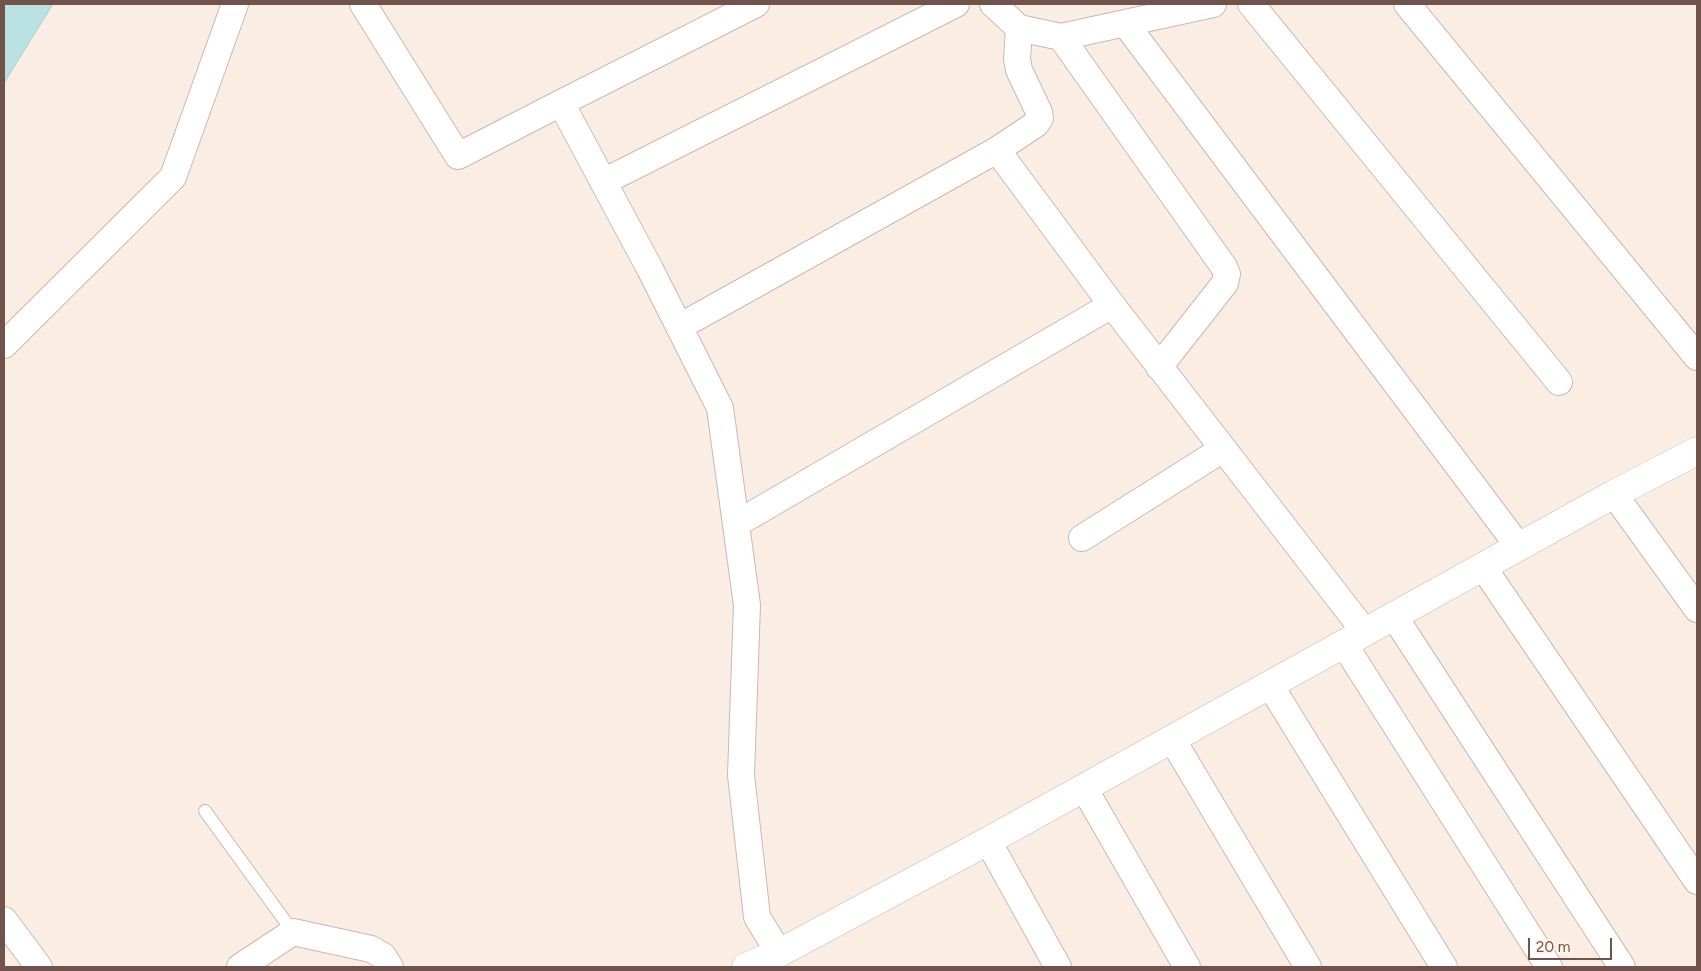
<!DOCTYPE html>
<html>
<head>
<meta charset="utf-8">
<style>
	body { margin:0 }
	#map { position:relative; width:1701px; height:971px; overflow:hidden; background:#faeee4; font-family:Figtree,sans-serif }
	canvas { display:block }
	.frame { position:absolute; inset:0; border:5px solid #71534b; pointer-events:none }
	.scale { position:absolute; left:1528px; top:938px; width:84px; height:22px; box-sizing:border-box; border:2px solid #71534b; border-top:0; padding-left:6px; font-size:15px; line-height:18px; white-space:nowrap; color:#71534b; -webkit-text-stroke:4px #fef3e9; paint-order:stroke }
</style>
</head>
<body>
<div id="map">
<canvas width="1701" height="971"></canvas>
<div class="frame"></div>
<div class="scale">20 m</div>
</div>
<script>
const ctx = document.querySelector('canvas').getContext('2d');
ctx.lineJoin = 'round';
function fill(path, color) {
  ctx.fillStyle = color;
  ctx.fill(path, 'evenodd');
}
function shape(rows) {
  const path = new Path2D();
  for (const r of rows) {
    path.moveTo(r[0], r[1]);
    for (let i = 2; i < r.length; i += 2) path.lineTo(r[i], r[i + 1]);
  }
  return path;
}
function strokePath(path, color, width, dash) {
  ctx.strokeStyle = color;
  ctx.lineWidth = width;
  ctx.lineCap = dash ? 'butt' : 'round';
  ctx.setLineDash(dash || []);
  ctx.stroke(path);
}
const water = shape([
	[4,4,53,4,4,83,4,4]
]);
fill(water, '#bae2e2');
strokePath(water, '#a1d3d3', 1);
const service = shape([
	[205,811,293,932]
]);
const minor = shape([
	[363,4,458,156,561,103,650,269,720,408,747,605,741,775,757,917,779,953],
	[993,4,1019,28,1061,37,1213,4],
	[1251,4,1559,382],
	[1407,4,1697,357],
	[1125,23,1519,547],
	[1061,37,1224,267,1227,274,1225,283,1159,367],
	[561,103,756,4],
	[997,150,1112,305,1365,632],
	[603,182,956,4],
	[679,327,997,150,1036,124,1040,118,1039,112,1019,70,1017,59,1019,28],
	[4,345,173,177,235,4],
	[1614,494,1697,609],
	[736,524,1112,305],
	[1082,538,1223,449],
	[1483,567,1697,881],
	[1394,616,1622,967],
	[1344,644,1549,967],
	[1270,685,1444,967],
	[1172,739,1308,967],
	[1084,788,1187,967],
	[988,841,1058,967],
	[4,920,39,967],
	[240,967,293,932,371,949,383,956,390,967]
]);
const tertiary = shape([
	[746,967,779,953,988,841,1614,494,1697,451]
]);
strokePath(service, '#cdb7ae', 14);
strokePath(minor, '#cdb7ae', 28);
strokePath(tertiary, '#cdb7ae', 29);
strokePath(service, '#fff', 12);
strokePath(minor, '#fff', 26);
strokePath(tertiary, '#fff', 28);
</script>
</body>
</html>
